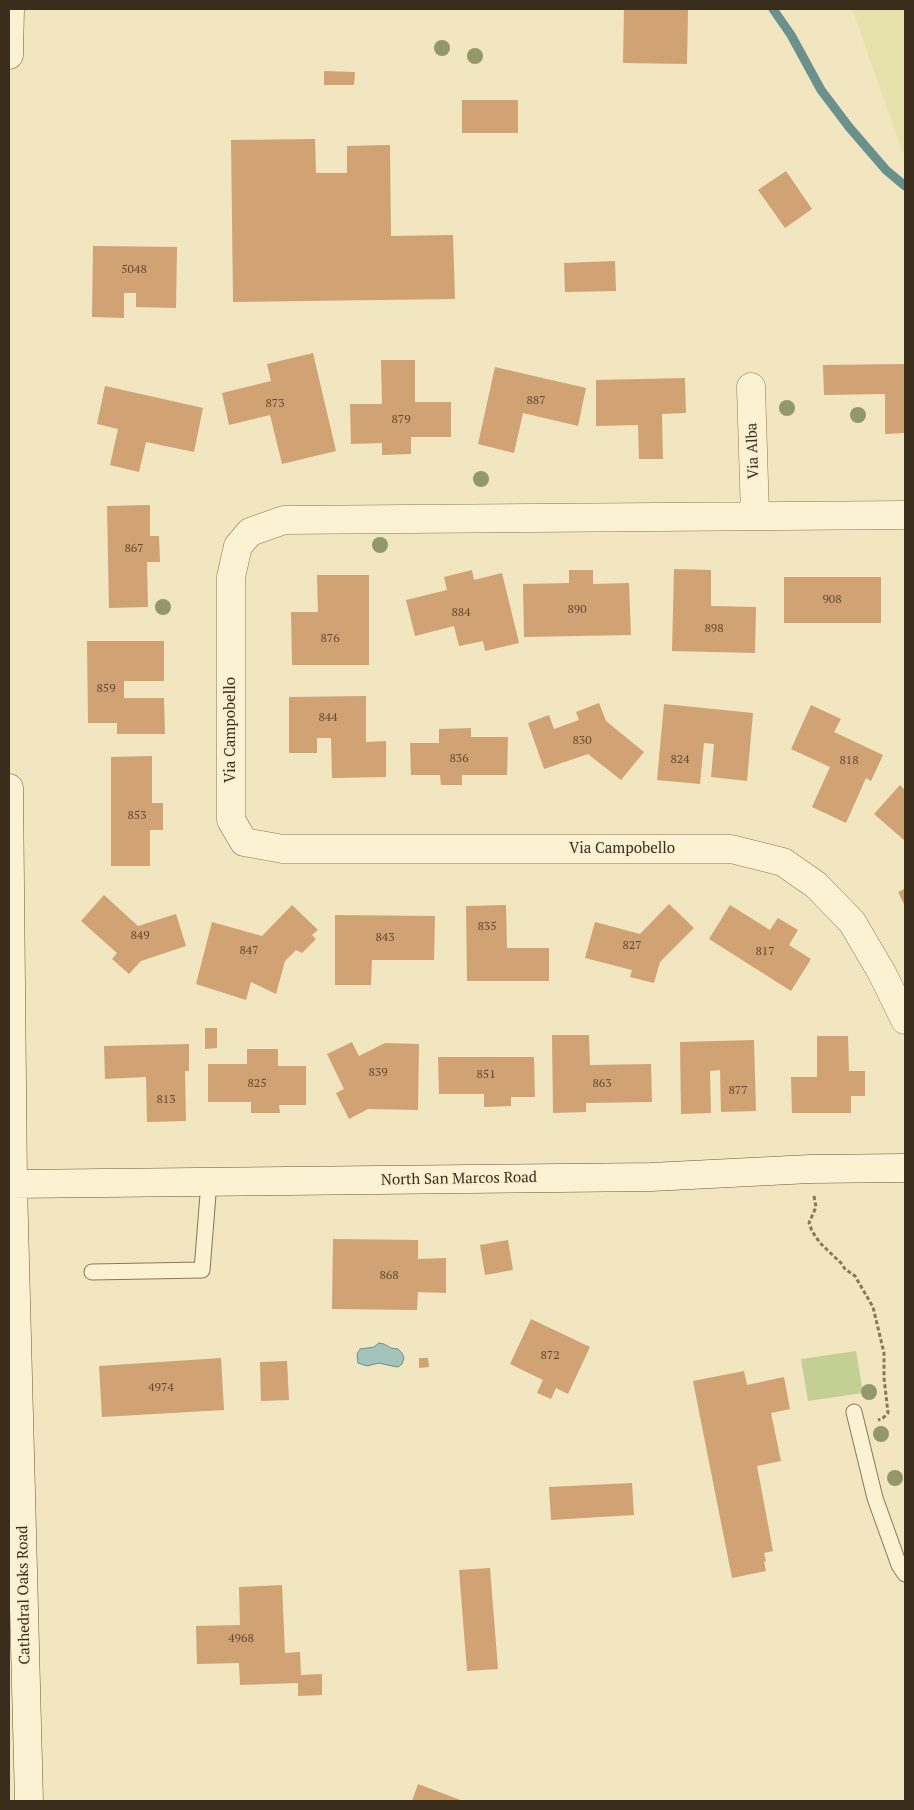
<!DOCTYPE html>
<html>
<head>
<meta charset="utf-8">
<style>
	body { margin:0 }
	#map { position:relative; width:914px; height:1810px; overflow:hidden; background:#f1e6c0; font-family:"PT Serif",serif }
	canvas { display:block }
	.frame { position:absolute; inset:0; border:10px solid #3a2d1c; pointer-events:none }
</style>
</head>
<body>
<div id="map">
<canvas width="914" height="1810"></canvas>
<div class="frame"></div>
</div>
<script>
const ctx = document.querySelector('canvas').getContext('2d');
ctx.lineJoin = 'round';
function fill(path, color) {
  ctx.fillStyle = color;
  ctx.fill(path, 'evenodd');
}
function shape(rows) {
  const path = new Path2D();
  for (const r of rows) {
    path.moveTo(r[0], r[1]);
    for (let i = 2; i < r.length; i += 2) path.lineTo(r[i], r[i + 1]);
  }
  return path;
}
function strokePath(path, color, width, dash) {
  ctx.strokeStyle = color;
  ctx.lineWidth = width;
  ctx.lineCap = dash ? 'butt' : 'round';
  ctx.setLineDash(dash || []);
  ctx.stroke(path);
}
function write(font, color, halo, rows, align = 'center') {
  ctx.font = font + ' "PT Serif",serif';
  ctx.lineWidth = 4;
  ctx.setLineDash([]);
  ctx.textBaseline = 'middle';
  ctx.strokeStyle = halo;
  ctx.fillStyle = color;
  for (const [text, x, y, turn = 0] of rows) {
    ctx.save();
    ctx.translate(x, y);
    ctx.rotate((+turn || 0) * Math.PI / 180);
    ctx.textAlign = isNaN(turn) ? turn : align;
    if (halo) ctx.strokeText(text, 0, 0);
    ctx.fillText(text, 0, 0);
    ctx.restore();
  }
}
fill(shape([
	[852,9,905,9,905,153,903,153]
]), '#e7e2ad');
fill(shape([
	[856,1351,863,1393,808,1401,801,1359]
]), '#c4d093');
const water = shape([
	[379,1343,384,1344,391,1348,398,1349,402,1353,404,1358,402,1364,398,1367,392,1366,379,1363,367,1366,358,1363,357,1354,360,1349,374,1347,379,1343]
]);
fill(water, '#a3c3bc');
strokePath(water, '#6a918b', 1);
strokePath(shape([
	[773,9,791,35,821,90,849,127,886,170,905,186]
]), '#6a918b', 9);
fill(shape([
	[624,9,688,9,687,64,623,63],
	[324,71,355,72,354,85,324,85],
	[462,100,518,100,518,133,462,133],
	[315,139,316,173,347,173,347,146,390,145,391,236,453,235,455,299,233,302,231,140],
	[786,171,812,209,785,228,758,190],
	[93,246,177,247,176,308,136,307,136,293,124,293,124,318,92,317],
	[615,261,616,291,565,292,564,263],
	[313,353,336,451,282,464,270,415,229,425,222,393,271,381,267,364],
	[381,360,415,360,415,402,451,402,451,437,411,437,411,454,382,455,382,443,351,444,350,404,382,404],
	[905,364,905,433,885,434,885,394,824,395,823,365],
	[495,367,586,388,578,426,523,413,514,453,478,444],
	[685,378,686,413,662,414,663,459,639,459,638,425,596,426,596,380],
	[105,386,203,408,194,452,146,442,139,472,110,465,118,429,97,424],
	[150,505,150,536,159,536,160,562,147,562,148,607,109,608,107,506],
	[674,569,711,570,711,606,756,607,755,653,672,651],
	[472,570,474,580,502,573,519,643,485,651,483,641,459,646,454,626,415,636,406,600,447,590,444,577],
	[569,570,593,570,593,584,629,583,631,635,524,637,523,584,569,583],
	[317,575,369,575,369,665,292,665,291,612,318,612],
	[784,577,881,577,881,623,784,623],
	[87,641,164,641,164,681,124,681,124,698,164,698,165,734,117,734,117,723,88,723],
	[366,696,366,742,386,741,386,777,332,778,331,738,317,738,317,753,289,753,289,697],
	[599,703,606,721,644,752,621,780,588,754,544,769,528,723,549,715,554,729,579,720,576,712],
	[664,704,753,713,747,781,711,777,714,744,704,743,700,784,657,780],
	[811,705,841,719,834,732,883,755,871,781,866,778,846,823,812,807,830,767,791,749],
	[471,728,471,737,508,737,507,775,462,775,462,785,441,785,440,775,411,775,410,743,439,743,439,729],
	[152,756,152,803,163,803,163,830,150,830,150,866,111,866,111,757],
	[900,785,905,790,905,841,874,814],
	[904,889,905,891,905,906,898,892],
	[104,895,138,926,176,914,186,946,141,961,129,974,112,959,117,953,81,921],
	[669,904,694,928,660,962,654,983,630,977,632,970,585,958,595,922,640,934],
	[292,905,318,930,312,935,316,939,302,953,296,950,285,961,276,994,251,982,246,1000,196,984,212,922,262,936],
	[506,905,507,948,549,948,549,981,467,981,466,906],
	[730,905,770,930,778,918,798,930,789,945,811,959,791,991,709,939],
	[335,915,435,916,434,960,372,960,371,985,335,985],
	[205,1028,217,1028,217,1048,205,1049],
	[552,1035,589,1035,590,1065,651,1064,652,1102,586,1103,586,1112,553,1113],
	[817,1036,848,1036,849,1071,865,1071,865,1096,851,1096,851,1113,792,1113,791,1077,817,1077],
	[754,1040,756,1111,721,1112,720,1070,710,1071,711,1113,681,1114,680,1042],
	[352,1042,359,1056,385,1043,419,1044,418,1110,368,1109,349,1119,336,1093,344,1089,327,1054],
	[189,1044,189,1071,185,1071,186,1121,147,1122,146,1077,105,1079,104,1046],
	[247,1049,278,1049,278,1066,306,1066,306,1105,279,1105,280,1113,251,1113,251,1102,208,1102,208,1064,247,1064],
	[438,1057,534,1057,535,1097,511,1097,511,1106,484,1107,484,1094,439,1094],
	[333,1239,418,1240,418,1259,446,1258,446,1293,418,1292,417,1310,332,1309],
	[508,1240,513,1270,485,1275,480,1245],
	[531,1319,590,1347,568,1394,556,1388,551,1399,537,1393,543,1380,510,1364],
	[221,1358,224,1410,102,1417,99,1366],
	[419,1358,428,1358,429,1367,419,1368],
	[287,1361,289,1400,261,1401,260,1362],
	[744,1371,747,1385,784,1377,790,1409,771,1413,781,1461,757,1466,773,1551,764,1553,766,1561,764,1562,766,1571,732,1578,693,1381],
	[632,1483,634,1515,551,1520,549,1487],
	[490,1568,498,1669,467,1671,459,1570],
	[282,1585,285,1653,300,1652,301,1675,322,1674,322,1695,298,1696,298,1683,240,1685,239,1663,197,1664,196,1626,240,1625,239,1587],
	[418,1784,463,1801,412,1801]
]), '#d1a273');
const lane = shape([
	[92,1272,202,1270,209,1182],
	[854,1412,875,1498,899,1565,905,1574]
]);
const street = shape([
	[751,387,755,515],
	[905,515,284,520,250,532,238,546,231,577,231,820,244,842,283,849,731,849,783,862,816,885,852,922,882,973,905,1020]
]);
const secondary = shape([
	[9,55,10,9],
	[9,788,13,1184,29,1801],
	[13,1184,651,1177,810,1169,905,1168]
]);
strokePath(lane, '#8b7757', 17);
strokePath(street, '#8b7757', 29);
strokePath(secondary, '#6d583a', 29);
strokePath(shape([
	[814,1196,816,1207,809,1223,812,1231,820,1243,841,1263,845,1269,855,1276,873,1307,884,1353,884,1378,888,1413,882,1419,878,1420]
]), '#8b7757', 3, [4, 2.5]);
strokePath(lane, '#fbf2d4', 15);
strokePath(street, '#fbf2d4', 28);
strokePath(secondary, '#fbf2d4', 28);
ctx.fillStyle = '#939869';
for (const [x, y] of [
	[442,48],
	[475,56],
	[787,408],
	[858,415],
	[481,479],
	[380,545],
	[163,607],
	[869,1392],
	[881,1434],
	[895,1478]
]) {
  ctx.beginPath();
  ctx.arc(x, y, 8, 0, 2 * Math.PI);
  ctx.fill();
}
write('12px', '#604a32', null, [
	["5048",134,270],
	["887",536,401],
	["873",275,404],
	["879",401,420],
	["867",134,549],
	["908",832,600],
	["890",577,610],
	["884",461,613],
	["898",714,629],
	["876",330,639],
	["859",106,689],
	["844",328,718],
	["830",582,741],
	["836",459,759],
	["824",680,760],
	["818",849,761],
	["853",137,816],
	["835",487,927],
	["849",140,936],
	["843",385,938],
	["827",632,946],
	["847",249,951],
	["817",765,952],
	["839",378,1073],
	["851",486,1075],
	["825",257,1084],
	["863",602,1084],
	["877",738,1091],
	["813",166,1100],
	["868",389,1276],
	["872",550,1356],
	["4974",161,1388],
	["4968",241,1639]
]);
write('15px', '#3a2d1c', '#f8efd0', [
	["Via Alba",753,451,-92],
	["Via Campobello",231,730,-90],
	["Via Campobello",622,849],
	["North San Marcos Road",459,1179,-1],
	["Cathedral Oaks Road",24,1595,-91]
]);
</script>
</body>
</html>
